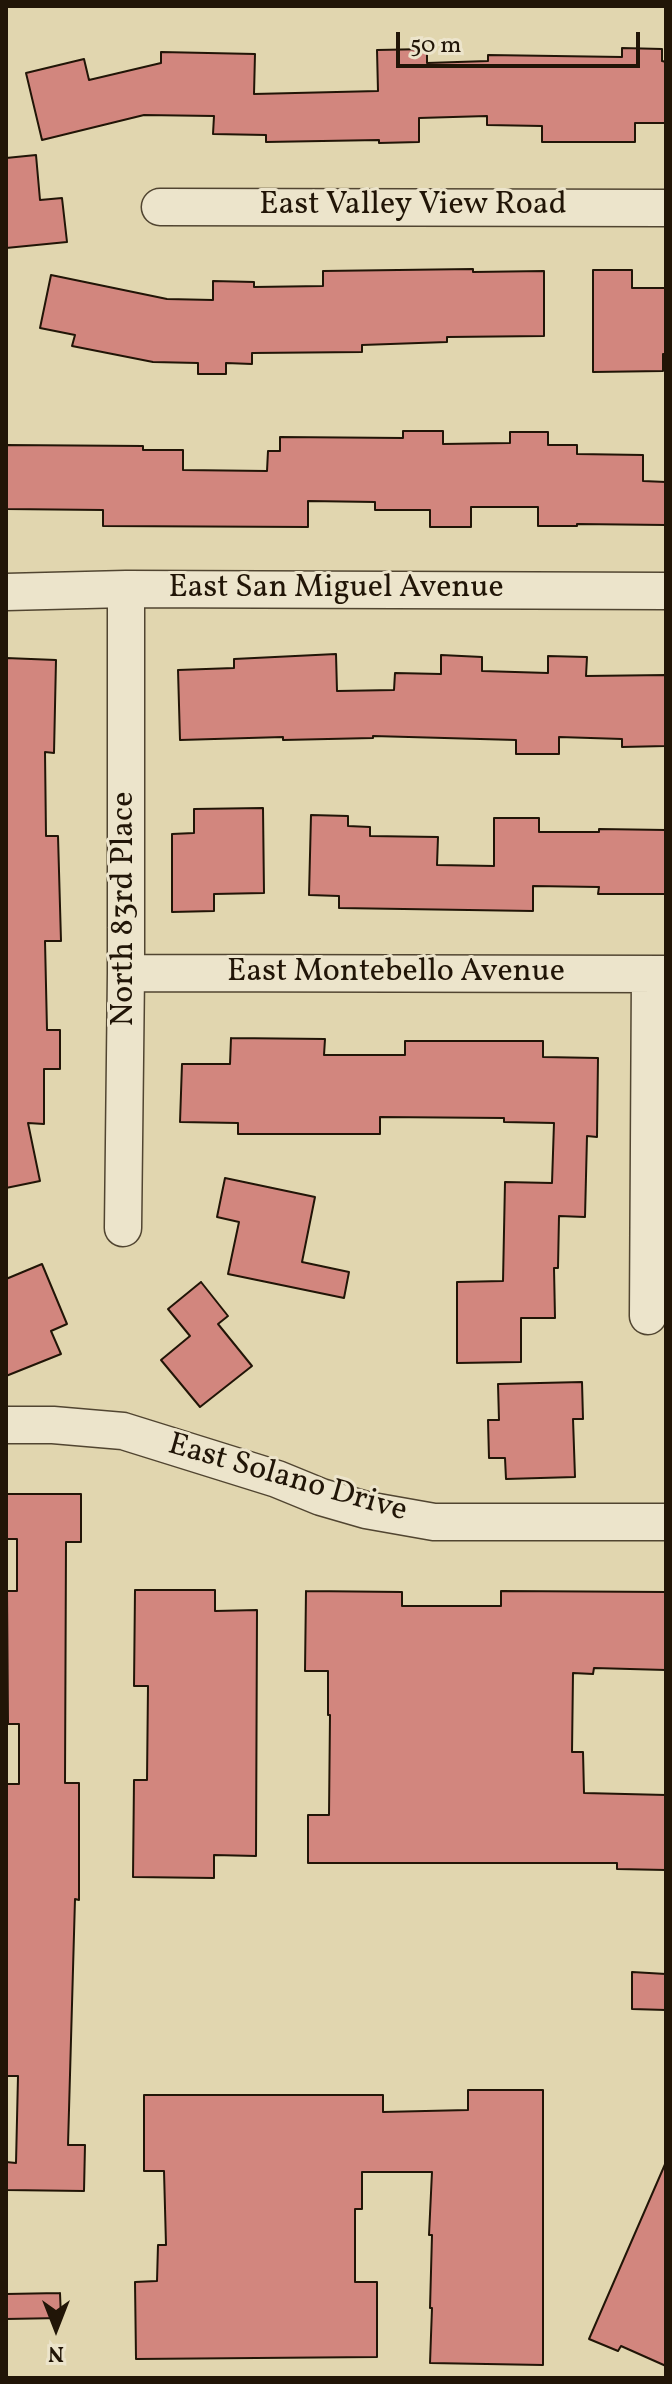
<!DOCTYPE html>
<html>
<head>
<meta charset="utf-8">
<style>
	body { margin:0 }
	#map { position:relative; width:672px; height:2384px; overflow:hidden; background:#e1d6af; font-family:Vollkorn,serif }
	canvas { display:block }
	.frame { position:absolute; inset:0; border:8px solid #211507; pointer-events:none }
	.north { position:absolute; left:16px; top:2288px; width:80px; height:80px; -webkit-text-stroke:6px #ece4cb; paint-order:stroke; rotate:180deg; font-size:22px; font-weight:700; line-height:32px; text-align:center; color:#211507 }
	.north::after { content:''; display:block; margin:auto; width:28px; height:36px; background:#211507; clip-path:polygon(50% 0,100% 100%,50% 72%,0 100%) }
	.scale { position:absolute; left:396px; top:32px; width:244px; height:36px; box-sizing:border-box; border:4px solid #211507; border-top:0; padding-left:10px; font-size:24px; line-height:28px; white-space:nowrap; color:#211507; -webkit-text-stroke:6px #ece4cb; paint-order:stroke }
</style>
</head>
<body>
<div id="map">
<canvas width="672" height="2384"></canvas>
<div class="frame"></div>
<div class="north">N</div>
<div class="scale">50 m</div>
</div>
<script>
const ctx = document.querySelector('canvas').getContext('2d');
ctx.lineJoin = 'round';
function fill(path, color) {
  ctx.fillStyle = color;
  ctx.fill(path, 'evenodd');
}
function shape(rows) {
  const path = new Path2D();
  for (const r of rows) {
    path.moveTo(r[0], r[1]);
    for (let i = 2; i < r.length; i += 2) path.lineTo(r[i], r[i + 1]);
  }
  return path;
}
function strokePath(path, color, width, dash) {
  ctx.strokeStyle = color;
  ctx.lineWidth = width;
  ctx.lineCap = dash ? 'butt' : 'round';
  ctx.setLineDash(dash || []);
  ctx.stroke(path);
}
function write(font, color, halo, rows, align = 'center') {
  ctx.font = font + ' Vollkorn,serif';
  ctx.lineWidth = 6;
  ctx.setLineDash([]);
  ctx.textBaseline = 'middle';
  ctx.strokeStyle = halo;
  ctx.fillStyle = color;
  for (const [text, x, y, turn = 0] of rows) {
    ctx.save();
    ctx.translate(x, y);
    ctx.rotate((+turn || 0) * Math.PI / 180);
    ctx.textAlign = isNaN(turn) ? turn : align;
    if (halo) ctx.strokeText(text, 0, 0);
    ctx.fillText(text, 0, 0);
    ctx.restore();
  }
}
const building = shape([
	[622,48,662,49,662,61,666,62,666,123,635,123,635,142,542,142,542,126,487,125,487,116,419,118,419,142,379,143,379,140,266,142,266,135,213,134,214,116,144,115,42,140,26,73,84,59,89,80,161,63,161,52,255,54,254,94,378,91,377,50,427,49,427,63,488,61,488,55,622,57,622,48],
	[36,155,40,200,62,198,67,242,6,248,6,158,36,155],
	[473,269,473,272,544,271,544,336,447,337,447,342,362,345,362,352,252,353,252,364,226,363,226,374,198,374,198,363,153,362,72,346,75,335,40,328,51,275,167,299,213,300,213,281,254,282,254,287,323,286,323,271,473,269],
	[593,270,632,270,632,288,666,288,666,354,663,354,663,371,593,372,593,270],
	[403,431,443,431,443,444,510,443,510,432,548,432,548,445,577,445,577,454,643,455,643,481,666,482,666,525,577,524,577,526,538,526,538,507,471,507,471,527,430,527,430,510,375,510,375,502,308,501,308,527,103,526,103,510,6,509,6,445,143,446,143,450,183,450,183,470,267,471,268,451,280,451,280,437,403,438,403,431],
	[336,654,337,691,394,690,395,673,441,674,441,655,482,657,482,671,548,673,548,656,587,657,586,676,666,675,666,746,622,747,622,739,559,737,559,754,516,754,516,740,373,736,373,738,283,740,283,737,180,740,178,670,234,668,234,659,336,654],
	[6,658,56,660,54,753,45,752,46,836,58,836,61,941,45,941,47,1030,60,1030,60,1069,44,1069,44,1124,28,1123,40,1181,6,1188,6,658],
	[263,808,264,893,214,894,214,911,172,912,172,834,194,833,194,809,263,808],
	[311,815,348,816,348,826,370,827,370,836,438,837,437,865,494,866,494,818,539,818,539,832,599,832,599,829,666,830,666,894,598,894,599,887,533,886,533,911,339,908,339,896,309,895,311,815],
	[231,1038,325,1039,324,1055,405,1055,405,1041,543,1041,543,1057,598,1058,597,1137,587,1136,585,1217,559,1216,558,1268,554,1268,555,1318,521,1318,521,1362,457,1363,457,1282,503,1281,505,1182,552,1183,554,1123,504,1122,504,1118,380,1117,380,1134,238,1134,238,1123,180,1122,182,1064,230,1064,231,1038],
	[225,1178,315,1197,302,1262,349,1272,344,1298,228,1274,239,1222,217,1217,225,1178],
	[42,1264,67,1324,51,1331,61,1354,6,1376,6,1279,42,1264],
	[201,1282,228,1316,218,1324,252,1366,200,1407,161,1360,190,1336,168,1309,201,1282],
	[582,1382,583,1419,573,1419,575,1477,506,1479,505,1458,489,1458,488,1420,499,1420,498,1384,582,1382],
	[6,1494,81,1494,81,1542,66,1542,65,1783,79,1783,79,1900,75,1899,68,2145,85,2145,84,2191,6,2190,6,2162,16,2163,18,2076,6,2076,6,1784,19,1784,19,1724,8,1724,7,1591,17,1591,17,1539,6,1539,6,1494],
	[135,1590,215,1590,215,1611,257,1610,256,1856,214,1855,214,1878,133,1877,134,1780,147,1780,148,1686,134,1686,135,1590],
	[306,1591,402,1592,402,1606,501,1606,501,1591,666,1592,666,1670,594,1668,593,1674,573,1673,572,1752,583,1752,584,1793,666,1795,666,1870,617,1869,617,1863,308,1863,308,1815,329,1815,330,1715,328,1715,328,1671,305,1671,306,1591],
	[632,1972,666,1974,666,2010,632,2009,632,1972],
	[468,2090,543,2090,543,2365,430,2363,432,2308,430,2308,432,2235,429,2235,432,2172,362,2172,362,2209,355,2209,355,2282,377,2282,377,2357,136,2359,135,2282,157,2281,158,2245,166,2245,164,2171,144,2171,144,2095,383,2095,383,2112,468,2110,468,2090],
	[666,2162,666,2366,621,2346,618,2351,589,2339,666,2162],
	[60,2293,61,2318,6,2319,6,2294,60,2293]
]);
fill(building, '#d2867e');
strokePath(building, '#211507', 2);
const minor = shape([
	[160,207,666,208],
	[6,592,126,589,666,591],
	[126,973,666,974],
	[123,1228,126,973,126,589],
	[648,1316,650,974],
	[6,1425,53,1425,123,1431,277,1479,321,1497,366,1510,434,1522,666,1522]
]);
strokePath(minor, '#514531', 39);
strokePath(minor, '#ece4cb', 36);
write('32px', '#211507', '#ece4cb', [
	["East Valley View Road",413,207],
	["East San Miguel Avenue",336,590],
	["North 83rd Place",126,909,-90],
	["East Montebello Avenue",396,974],
	["East Solano Drive",287,1480,16]
]);
</script>
</body>
</html>
